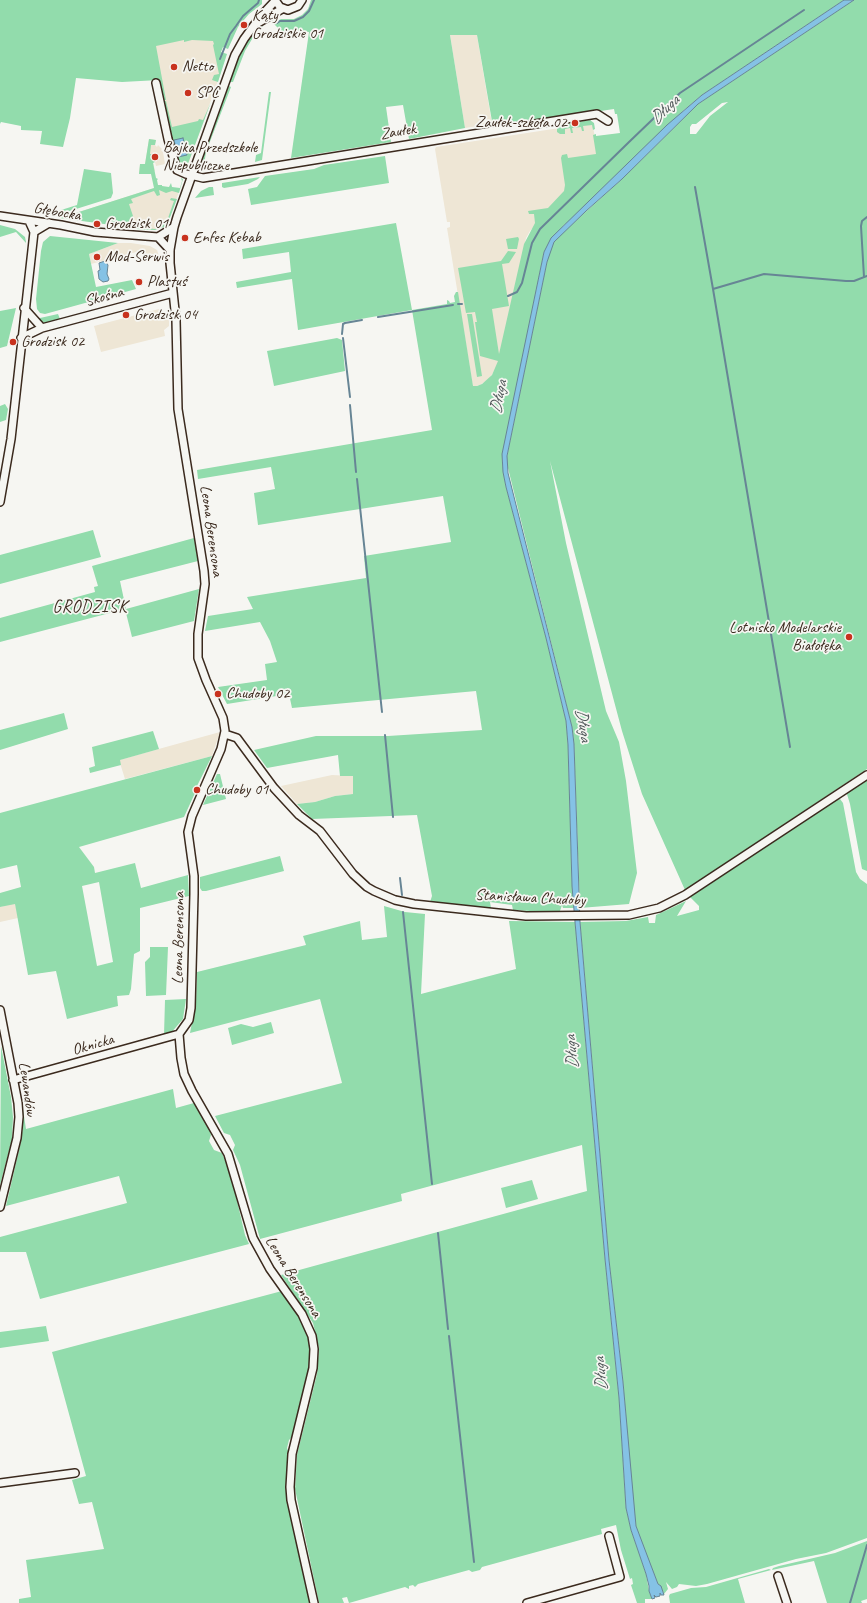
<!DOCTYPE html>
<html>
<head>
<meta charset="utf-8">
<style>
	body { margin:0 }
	canvas { display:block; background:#f6f6f2 }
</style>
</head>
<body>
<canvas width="867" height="1603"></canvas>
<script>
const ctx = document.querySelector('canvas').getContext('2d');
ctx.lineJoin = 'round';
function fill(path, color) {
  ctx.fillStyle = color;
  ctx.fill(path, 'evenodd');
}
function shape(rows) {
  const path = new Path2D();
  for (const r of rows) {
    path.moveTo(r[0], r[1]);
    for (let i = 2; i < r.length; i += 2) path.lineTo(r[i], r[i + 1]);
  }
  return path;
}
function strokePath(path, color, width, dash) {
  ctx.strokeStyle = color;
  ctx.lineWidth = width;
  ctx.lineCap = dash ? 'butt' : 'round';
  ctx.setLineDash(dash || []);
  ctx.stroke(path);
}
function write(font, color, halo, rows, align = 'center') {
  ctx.font = font + ' Caveat,sans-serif';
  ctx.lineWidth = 3.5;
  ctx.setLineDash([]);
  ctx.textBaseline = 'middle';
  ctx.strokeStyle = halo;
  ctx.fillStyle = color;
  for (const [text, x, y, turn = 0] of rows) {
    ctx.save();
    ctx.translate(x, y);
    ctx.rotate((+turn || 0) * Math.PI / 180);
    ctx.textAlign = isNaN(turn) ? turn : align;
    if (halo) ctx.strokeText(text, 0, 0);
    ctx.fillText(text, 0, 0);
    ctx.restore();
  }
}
fill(shape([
	[471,0,492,124,465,128,450,35],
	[153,39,214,40,221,72,189,162,180,168,164,101],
	[592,123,595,137,607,135,608,147,530,231,526,238,498,364,493,373,489,379,480,385,473,387,447,228,450,227,450,222,447,222,435,149,436,147],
	[149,139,156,140,155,145,157,147,158,145,162,149,161,150,163,152,165,164,156,166,155,162,153,162,155,171,139,174,140,164,145,164],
	[154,188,180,189,168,222,155,230,60,218],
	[118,243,131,243,150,246,157,250,160,259,146,259,144,250,91,264,89,254],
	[159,309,166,314,169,321,169,326,164,330,165,336,101,352,94,326],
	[220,732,212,756,125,779,119,760],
	[332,775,353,776,353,794,335,796,315,802,297,804,281,786],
	[15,903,18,918,0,922,0,907]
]), '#eee6d5');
fill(shape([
	[0,0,262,0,262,4,249,14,238,27,228,49,223,47,221,52,227,54,218,82,212,80,214,75,219,74,213,45,214,44,213,41,192,40,184,42,184,40,156,46,166,100,164,100,159,80,122,82,76,78,70,118,63,147,40,144,42,131,21,130,21,126,1,122,0,124],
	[311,0,844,0,702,95,683,111,569,222,564,225,544,252,502,461,506,487,546,638,566,721,568,745,572,886,574,908,563,908,562,905,560,911,546,912,513,910,512,905,490,902,491,908,430,902,432,896,417,815,312,819,297,804,315,802,335,796,353,794,353,776,340,776,338,755,267,768,254,750,316,736,388,736,482,730,476,691,292,708,289,694,227,704,218,687,267,680,265,664,277,662,270,641,260,622,205,631,208,616,253,609,247,597,366,578,364,556,451,542,443,496,258,525,254,493,275,489,271,467,198,479,197,470,432,430,412,310,298,330,292,279,237,288,236,282,291,272,289,252,243,259,242,249,396,223,412,310,447,304,447,300,449,301,450,303,455,302,454,296,456,292,458,292,473,386,477,386,482,384,492,375,498,361,480,356,475,322,477,322,475,312,466,313,458,268,501,261,508,251,516,252,509,263,502,264,509,306,492,309,499,354,524,244,535,223,534,214,529,214,528,211,548,208,564,191,565,185,561,158,562,155,567,154,568,158,596,154,593,135,596,134,596,136,620,133,617,114,615,114,614,109,493,127,477,35,450,35,465,128,409,139,403,105,386,107,391,142,291,158,309,32,281,31,273,23,281,19,294,19,302,15,308,9],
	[854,0,867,0,867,769,685,890,642,794,622,731,550,461,566,543,606,711,619,742,626,781,637,873,629,904,580,908,574,744,572,727,507,464,507,456,549,252,554,242,560,235,622,179,698,104],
	[728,102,710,116,696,134,690,134,690,127,692,124,696,124,722,103],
	[263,26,255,34,245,51,233,82,230,82,235,66,244,47,256,29],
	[229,86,231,87,206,152,203,172,202,164,204,154],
	[269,92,271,92,262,160,255,162,256,155,261,153],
	[164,101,166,101,172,127,198,121,199,119,203,120,211,102,186,169,179,167],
	[590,120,594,123,595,129,593,130,592,125,583,126,584,131,582,131,581,127,572,128,573,133,571,133,570,128,565,129,565,134,560,134,557,132,557,128,561,125],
	[149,139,156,140,155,145,151,145,150,154,154,154,155,162,153,163,156,178,158,179,157,180,158,185,162,185,162,186,169,187,171,183,172,187,180,188,182,181,181,178,183,179,179,193,172,191,166,193,159,190,160,195,157,196,154,191,131,199,133,203,129,204,133,216,129,223,125,224,126,227,60,218,154,188,151,174,139,174,140,164,145,164],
	[385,156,389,183,251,205,248,189,257,187,265,176,314,169,324,165],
	[84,169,111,173,113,193,111,198,57,215,58,211,77,205],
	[260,177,258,179,248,184,224,188,222,187,222,183],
	[209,187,213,187,214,195,195,198,201,191],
	[171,198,177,199,169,220,164,227,155,230,136,229,136,224,139,222,139,227,155,229,167,221,174,201,170,200],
	[0,225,15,229,25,237,26,242,25,258,26,243,16,232,0,237],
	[50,236,118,243,89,254,96,287,132,280,136,289,45,314,40,313,37,309,36,299,41,251,43,242],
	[518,237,519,239,517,249,508,249,506,239],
	[16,308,7,346,0,348,0,311],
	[58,314,60,319,58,321,45,323,37,320,40,318],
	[467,314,472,314,482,376,477,377],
	[337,338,342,340,345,371,274,386,267,351],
	[5,404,8,409,6,420,0,422,0,406],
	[93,530,101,557,0,584,0,555],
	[194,538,198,561,120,581,126,609,199,589,194,621,132,637,125,609,0,642,0,618,95,592,94,587,98,586,92,566],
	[64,713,68,729,0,750,0,730],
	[153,731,159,749,120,760,121,765,90,773,89,768,95,766,92,747],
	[212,756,194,792,195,793,184,817,79,847,94,867,95,873,135,863,141,888,188,875,189,896,140,908,140,951,134,954,131,989,129,995,117,996,118,1006,67,1019,56,971,28,975,15,904,0,907,0,893,21,887,17,865,0,869,0,813],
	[99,882,113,962,97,966,82,886],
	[217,774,220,774,226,799,203,805],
	[867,778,867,871,862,869,850,804,846,791],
	[840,799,843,803,856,872,860,879,867,884,867,1538,826,1553,796,1559,707,1584,696,1586,679,1584,677,1587,672,1589,666,1582,668,1589,664,1594,658,1584,641,1542,636,1526,633,1510,623,1382,609,1260,580,922,626,921,648,917,649,923,655,923,656,915,667,910,686,901,677,916,699,910,699,906,689,896,836,800],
	[280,856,284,871,206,891,202,891,200,888,200,877],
	[384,906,405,912,425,914,421,994,516,969,509,921,575,922,605,1259,619,1398,626,1508,631,1530,646,1574,649,1591,652,1599,645,1599,645,1603,637,1603,631,1585,633,1584,632,1578,630,1579,621,1550,616,1525,601,1529,602,1534,482,1567,480,1570,472,1572,469,1570,418,1584,415,1587,413,1585,409,1586,409,1589,405,1587,349,1603,347,1597,342,1598,344,1603,319,1603,295,1489,297,1455,317,1374,319,1348,313,1323,281,1275,587,1191,582,1145,401,1194,402,1201,260,1239,240,1165,233,1150,235,1145,230,1135,224,1133,215,1116,342,1083,320,999,190,1033,196,1002,197,972,306,945,303,936,360,921,362,940,387,937],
	[150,947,168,947,166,995,146,996,145,962,150,957],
	[186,999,183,1019,170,1034,164,1035,165,1000],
	[271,1022,274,1033,232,1045,228,1028,241,1024,253,1027],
	[1,1046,11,1097,13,1117,12,1139,0,1185],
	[173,1089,176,1108,194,1103,210,1131,211,1135,209,1141,214,1150,222,1153,231,1175,245,1235,249,1244,40,1299,26,1252,0,1252,0,1237,127,1203,119,1176,6,1206,20,1146,23,1127,22,1103,26,1129],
	[532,1180,538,1199,506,1208,501,1188],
	[282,1291,302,1322,307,1332,310,1347,309,1368,305,1387,293,1436,289,1440,287,1448,289,1453,286,1486,291,1516,310,1603,19,1603,19,1599,31,1597,26,1560,104,1549,92,1502,79,1504,72,1480,86,1476,52,1352],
	[46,1326,49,1341,0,1348,0,1332],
	[867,1541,867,1599,861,1601,862,1603,827,1603,814,1561,772,1570,773,1568,779,1566,835,1553],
	[769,1569,771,1570,738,1579,745,1603,670,1603,669,1596,670,1594,691,1588,706,1587]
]), '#92dcac');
const water = shape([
	[844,0,854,0,698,104,622,179,586,211,554,242,547,262,507,456,508,473,572,727,574,744,580,922,609,1260,623,1382,636,1526,658,1584,661,1586,664,1595,661,1595,660,1593,660,1596,656,1597,654,1595,655,1598,652,1599,649,1591,649,1586,646,1574,631,1530,626,1508,619,1398,605,1259,575,922,572,886,568,745,566,721,546,638,506,487,503,472,502,454,544,252,551,238,667,125,702,95,844,0],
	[183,138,187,155,178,157,174,140,183,138],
	[105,261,108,265,107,274,109,279,108,281,103,282,99,279,98,271,100,270,99,263,105,261]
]);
fill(water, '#85c2e5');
strokePath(water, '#678595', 1);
strokePath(shape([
	[277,23,280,21,294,21,303,17,309,11,314,0],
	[220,59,230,34,236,26,243,16,258,3,259,0],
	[695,187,713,289,764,274,846,281,854,281,867,276],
	[864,277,861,226,862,221,867,217],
	[713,289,790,747],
	[508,296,517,292,522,283,532,243,540,229,628,143,680,93,804,10],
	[458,304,462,304],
	[378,317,453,305],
	[342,334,343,324,345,323,362,320],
	[343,338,350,397],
	[350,405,356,472],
	[357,479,382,712],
	[385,735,393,817],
	[400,878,402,895],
	[403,912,432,1184],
	[438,1233,448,1329],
	[449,1336,474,1562],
	[850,1603,867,1545]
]), '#678595', 2);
const minor = shape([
	[275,0,280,7,288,10,298,6,302,0],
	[275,1,260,17,244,39,235,55,177,217,174,227,170,250,170,263,176,320,178,409,204,571,205,584,198,634,198,658,206,680,223,718,225,731,221,749,192,816,188,832,194,876,194,894,191,1008,189,1020,179,1034,181,1058,184,1074,192,1091,228,1154,253,1238,270,1269,302,1314,312,1336,314,1349,313,1368,292,1454,290,1487,291,1500,314,1603],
	[258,23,282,9],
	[156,83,168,139,177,170,186,174,203,178,597,114,608,121],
	[0,216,61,225,95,232,158,237],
	[34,232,49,223],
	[158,237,174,227],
	[158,237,170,250],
	[24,308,42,328],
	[21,338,42,328,173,293],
	[0,502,11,439,34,232,29,221],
	[225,734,237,738,274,788,299,815,320,831,353,874,367,887,374,891,395,900,414,904,526,916,629,915,659,908,685,895,867,775],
	[0,1010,18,1103,19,1117,17,1138,0,1207],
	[13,1080,179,1034],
	[0,1483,75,1473],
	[778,1576,787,1603],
	[527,1603,620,1577,609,1536]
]);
strokePath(minor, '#3b2a1e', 10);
strokePath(minor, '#f6f6f2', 7);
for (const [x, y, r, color] of [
	[244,25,4,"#c8321e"],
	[174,67,4,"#c8321e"],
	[188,93,4,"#c8321e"],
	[575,123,4,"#c8321e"],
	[155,157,4,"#c8321e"],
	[97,224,4,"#c8321e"],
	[185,238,4,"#c8321e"],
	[97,257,4,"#c8321e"],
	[139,282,4,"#c8321e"],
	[126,315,4,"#c8321e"],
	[13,342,4,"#c8321e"],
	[849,637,4,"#c8321e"],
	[218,694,4,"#c8321e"],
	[197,790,4,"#c8321e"]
]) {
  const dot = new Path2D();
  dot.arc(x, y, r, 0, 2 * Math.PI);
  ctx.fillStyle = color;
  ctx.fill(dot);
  strokePath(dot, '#f6f6f2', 1.5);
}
write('16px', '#3b2a1e', '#f6f6f2', [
	["Kąty",252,16],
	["Grodziskie 01",252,34],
	["Netto",182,67],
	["SPC",196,93],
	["Zaułek-szkoła 02",567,123,"right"],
	["Bajka Przedszkole",163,148],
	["Niepubliczne",163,166],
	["Grodzisk 01",105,224],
	["Enfes Kebab",193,238],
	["Mod-Serwis",105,257],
	["Plastuś",147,282],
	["Grodzisk 04",134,315],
	["Grodzisk 02",21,342],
	["Lotnisko Modelarskie",841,628,"right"],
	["Białołęka",841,646,"right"],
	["Chudoby 02",226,694],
	["Chudoby 01",205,790]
], 'left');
write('16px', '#3b2a1e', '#f6f6f2', [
	["Zaułek",398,132,-10],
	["Głębocka",57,212,10],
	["Skośna",104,297,-15],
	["Leona Berensona",211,531,82],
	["Stanisława Chudoby",530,898,3],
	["Leona Berensona",179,938,-89],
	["Oknicka",93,1045,-16],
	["Lewandów",27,1089,82],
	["Leona Berensona",293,1277,58]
]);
write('italic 17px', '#51585a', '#f6f6f2', [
	["Długa",665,110,-44],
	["Długa",499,397,-78],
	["Długa",583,725,81],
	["Długa",572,1052,-95],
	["Długa",601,1374,-95]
]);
ctx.letterSpacing = '1px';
write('17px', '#3b2a1e', '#f6f6f2', [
	["GRODZISK",90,608]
]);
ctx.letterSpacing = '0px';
</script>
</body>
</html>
